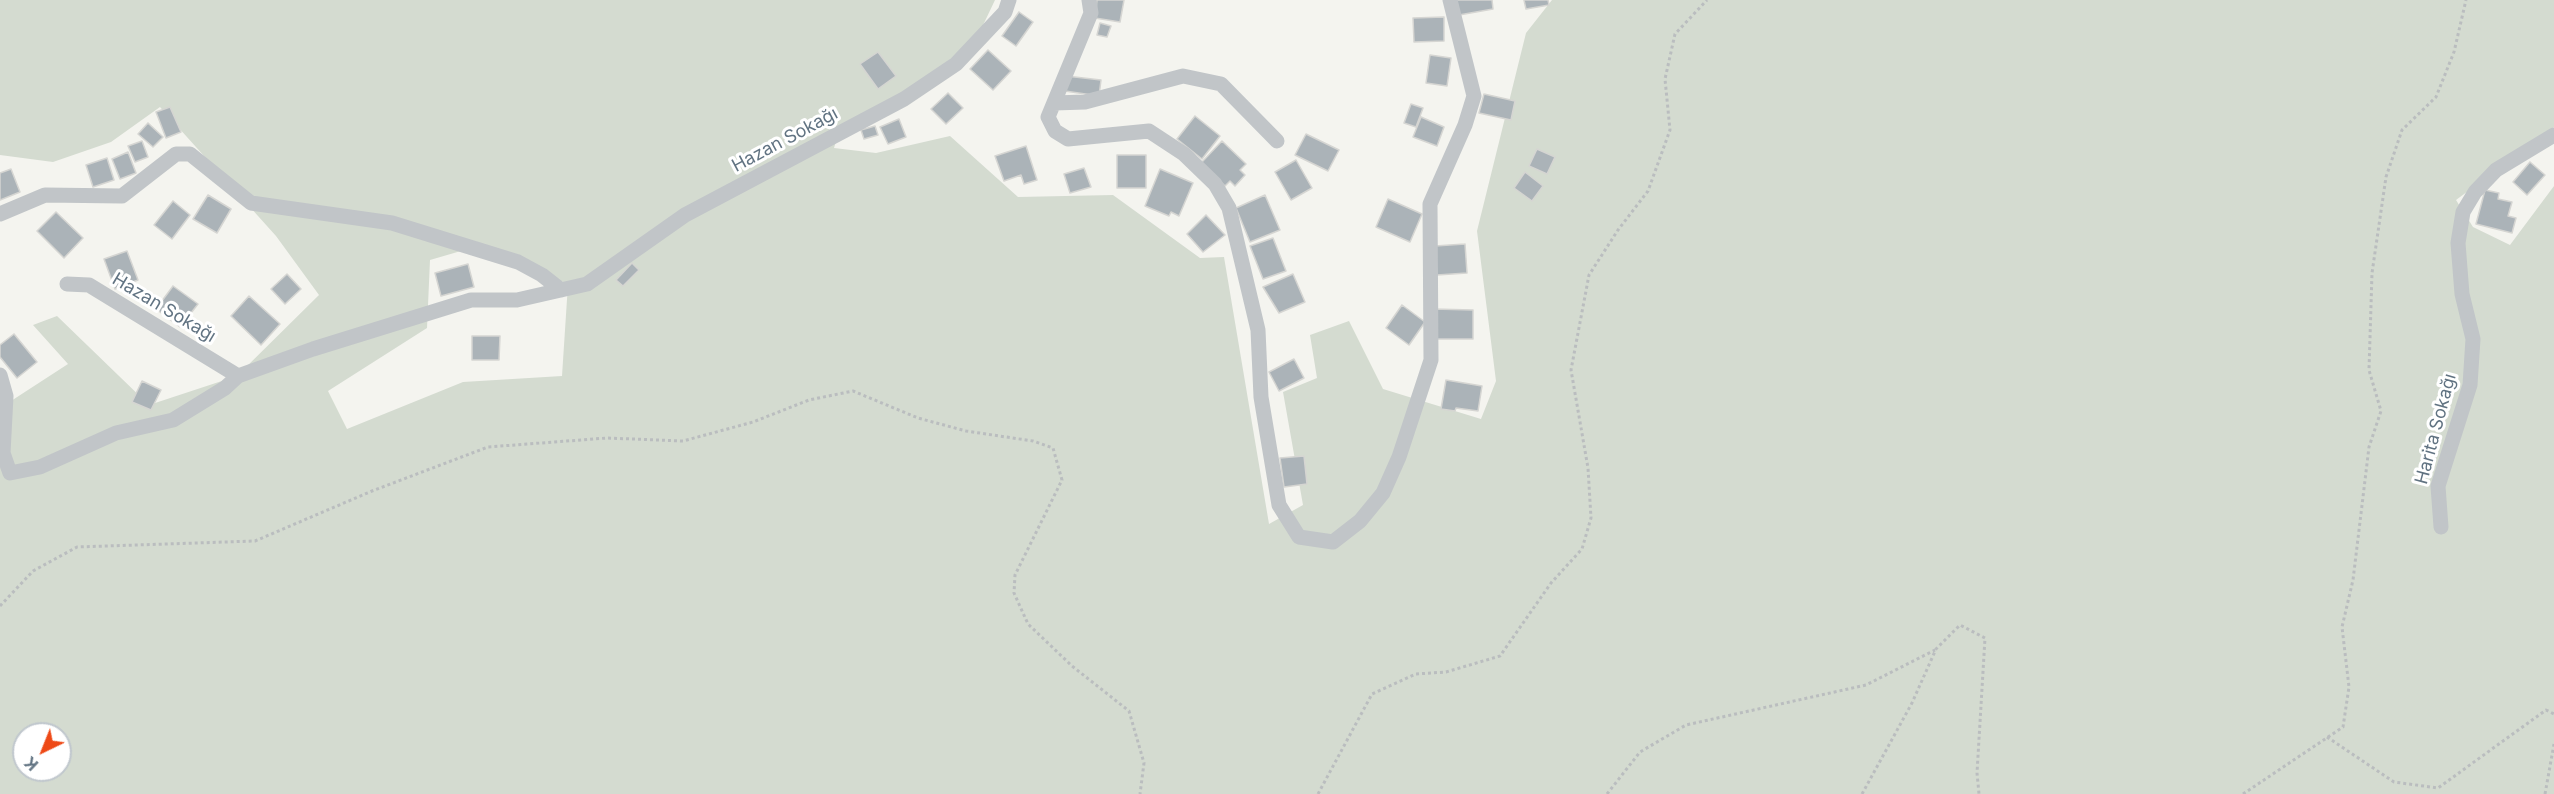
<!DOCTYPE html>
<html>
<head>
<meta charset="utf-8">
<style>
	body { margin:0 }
	#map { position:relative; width:2554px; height:794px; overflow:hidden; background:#f4f4ef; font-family:Inter,sans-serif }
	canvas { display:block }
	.north { position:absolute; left:12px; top:722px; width:60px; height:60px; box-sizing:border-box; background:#fff; border:2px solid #c0c7cd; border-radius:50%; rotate:223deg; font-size:16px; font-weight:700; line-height:24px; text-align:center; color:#617382 }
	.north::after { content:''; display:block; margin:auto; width:21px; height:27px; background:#ee4916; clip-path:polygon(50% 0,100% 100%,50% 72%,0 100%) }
</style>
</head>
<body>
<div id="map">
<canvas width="2554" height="794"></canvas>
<div class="north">K</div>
</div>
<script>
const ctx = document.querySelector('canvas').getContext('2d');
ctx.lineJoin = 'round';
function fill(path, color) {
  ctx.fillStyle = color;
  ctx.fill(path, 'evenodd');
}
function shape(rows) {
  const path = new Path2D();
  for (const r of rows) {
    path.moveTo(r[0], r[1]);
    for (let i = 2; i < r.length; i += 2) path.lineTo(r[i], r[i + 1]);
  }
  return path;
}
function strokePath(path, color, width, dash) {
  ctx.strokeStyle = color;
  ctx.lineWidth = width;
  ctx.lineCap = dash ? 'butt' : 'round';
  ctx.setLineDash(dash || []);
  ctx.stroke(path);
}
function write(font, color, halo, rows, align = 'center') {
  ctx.font = font + ' Inter,sans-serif';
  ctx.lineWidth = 6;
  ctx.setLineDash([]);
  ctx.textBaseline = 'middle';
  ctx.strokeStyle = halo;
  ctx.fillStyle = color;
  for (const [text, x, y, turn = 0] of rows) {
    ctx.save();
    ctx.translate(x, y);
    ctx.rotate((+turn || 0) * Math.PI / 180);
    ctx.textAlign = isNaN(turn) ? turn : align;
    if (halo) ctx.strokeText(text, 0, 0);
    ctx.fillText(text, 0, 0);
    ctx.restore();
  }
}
fill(shape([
	[0,0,995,0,976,40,893,102,841,125,834,148,876,153,950,136,1018,197,1113,195,1200,258,1224,257,1269,524,1303,505,1283,392,1317,378,1310,335,1349,321,1383,389,1481,419,1496,381,1477,231,1526,33,1552,0,2554,0,2554,127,2456,200,2473,227,2510,245,2554,186,2554,794,0,794,0,437,11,401,68,364,33,325,57,316,149,405,237,376,319,295,276,236,160,107,111,142,53,162,0,155],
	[478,246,568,284,562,376,463,382,347,429,328,391,427,328,430,260],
	[24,734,60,734,60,770,24,770]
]), '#d4dbd0');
const building = shape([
	[1097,0,1124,0,1120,22,1095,18,1097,0],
	[1456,0,1492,0,1493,9,1459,15,1456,0],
	[1524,0,1548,0,1549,5,1526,9,1524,0],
	[1019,12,1033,22,1016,46,1002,36,1019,12],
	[1444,17,1444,41,1414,42,1413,18,1444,17],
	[1100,23,1111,26,1107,37,1097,35,1100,23],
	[988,50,1011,71,993,90,970,69,988,50],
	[878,52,896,76,878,89,860,64,878,52],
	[1430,55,1451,58,1447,86,1426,83,1430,55],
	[1066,76,1101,80,1099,96,1065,91,1066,76],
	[948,93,963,108,946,124,931,109,948,93],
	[1484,94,1515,101,1511,120,1479,113,1484,94],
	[1411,104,1423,108,1416,127,1404,123,1411,104],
	[170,107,181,132,166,138,156,112,170,107],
	[1195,116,1220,136,1202,159,1177,139,1195,116],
	[1421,117,1444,127,1437,146,1413,137,1421,117],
	[899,119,906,137,888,144,880,127,899,119],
	[148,123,163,137,153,147,138,134,148,123],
	[875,126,878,135,864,139,861,130,875,126],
	[1306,134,1339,150,1328,171,1295,155,1306,134],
	[142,141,148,157,135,162,128,146,142,141],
	[1222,141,1246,164,1240,170,1245,175,1235,186,1230,181,1225,186,1201,163,1222,141],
	[1026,146,1037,180,1024,184,1021,175,1004,181,995,156,1026,146],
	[1537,149,1555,157,1547,174,1529,166,1537,149],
	[128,152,136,173,120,179,112,159,128,152],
	[1117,155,1146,155,1146,188,1117,188,1117,155],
	[107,158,114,180,93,187,86,165,107,158],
	[1296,160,1312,188,1291,200,1275,172,1296,160],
	[2530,162,2545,175,2527,195,2513,182,2530,162],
	[1084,168,1091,187,1070,193,1064,174,1084,168],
	[11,169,20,192,0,200,0,173,11,169],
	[1160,169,1193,183,1179,216,1171,212,1169,216,1145,206,1160,169],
	[1525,172,1543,186,1532,201,1514,188,1525,172],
	[2485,190,2499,193,2498,199,2512,202,2508,216,2516,218,2512,233,2476,224,2485,190],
	[208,195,231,209,217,233,193,219,208,195],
	[1265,195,1280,230,1250,242,1236,208,1265,195],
	[1388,199,1422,214,1410,242,1376,227,1388,199],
	[173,201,190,215,172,239,154,225,173,201],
	[56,212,83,238,64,258,37,231,56,212],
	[1206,215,1225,235,1203,252,1187,234,1206,215],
	[1273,238,1286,271,1263,279,1250,246,1273,238],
	[1465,244,1467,273,1437,275,1435,246,1465,244],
	[127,251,138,280,115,289,104,259,127,251],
	[632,263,639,270,623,286,616,280,632,263],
	[468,264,474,287,441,296,435,273,468,264],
	[287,274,301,289,285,304,271,289,287,274],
	[1293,274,1305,302,1279,313,1263,287,1293,274],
	[173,286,198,304,180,327,156,309,173,286],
	[249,296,280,324,261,345,231,316,249,296],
	[1402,305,1425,322,1409,345,1386,328,1402,305],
	[1433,309,1473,310,1473,339,1433,339,1433,309],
	[14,334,37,362,17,378,0,357,0,345,14,334],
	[472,336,500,336,499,360,472,360,472,336],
	[1294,359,1304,378,1279,391,1269,372,1294,359],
	[1446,380,1482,386,1478,411,1456,408,1455,411,1441,409,1446,380],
	[142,381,161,390,151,410,132,402,142,381],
	[1304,456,1307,484,1284,487,1280,458,1304,456]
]);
fill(building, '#abb3b8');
strokePath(building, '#d5d5d2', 1.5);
strokePath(shape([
	[0,606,33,571,77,547,255,541,372,491,488,447,607,438,683,441,753,422,809,400,853,391,918,418,966,431,1033,441,1053,448,1062,480,1015,575,1014,593,1028,624,1072,666,1129,711,1144,763,1140,794],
	[2327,737,2394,782,2438,788,2546,710,2554,714],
	[1318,794,1372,694,1416,674,1446,672,1500,656,1551,583,1582,549,1591,518,1588,468,1571,370,1589,275,1618,230,1648,191,1670,130,1665,79,1675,34,1707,0],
	[1607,794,1640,752,1686,725,1866,685,1935,650],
	[1862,794,1912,703,1936,649,1960,625,1985,638,1977,773,1979,794],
	[2243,794,2343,727,2349,687,2342,627,2353,580,2369,447,2381,411,2369,370,2372,273,2386,177,2402,130,2436,97,2454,52,2466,0],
	[2545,794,2554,744]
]), '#babdbf', 3, [3, 3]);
strokePath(shape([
	[1089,0,1091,13,1048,117,1055,131,1068,139,1149,131,1184,154,1215,184,1229,208,1258,330,1261,397,1279,505,1299,537,1333,542,1360,521,1383,493,1399,457,1431,360,1430,204,1465,125,1474,96,1450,0],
	[1054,103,1085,102,1183,76,1221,84,1277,141],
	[0,214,45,195,122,196,176,154,190,154,251,203,392,223,518,262,542,275,561,290],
	[67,284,89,285,238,376],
	[0,375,6,396,3,453,10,473,40,467,116,433,173,420,225,388,238,376,313,349,471,300,517,300,587,284,685,215,904,99,956,64,1005,12,1009,0],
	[2441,527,2438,486,2470,385,2473,339,2462,294,2458,243,2463,212,2475,192,2496,170,2554,135]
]), '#c1c5c8', 15);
write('18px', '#617382', '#fff', [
	["Hazan Sokağı",785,140,-28],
	["Hazan Sokağı",164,308,31],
	["Harita Sokağı",2436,429,-75]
]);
</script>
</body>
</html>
